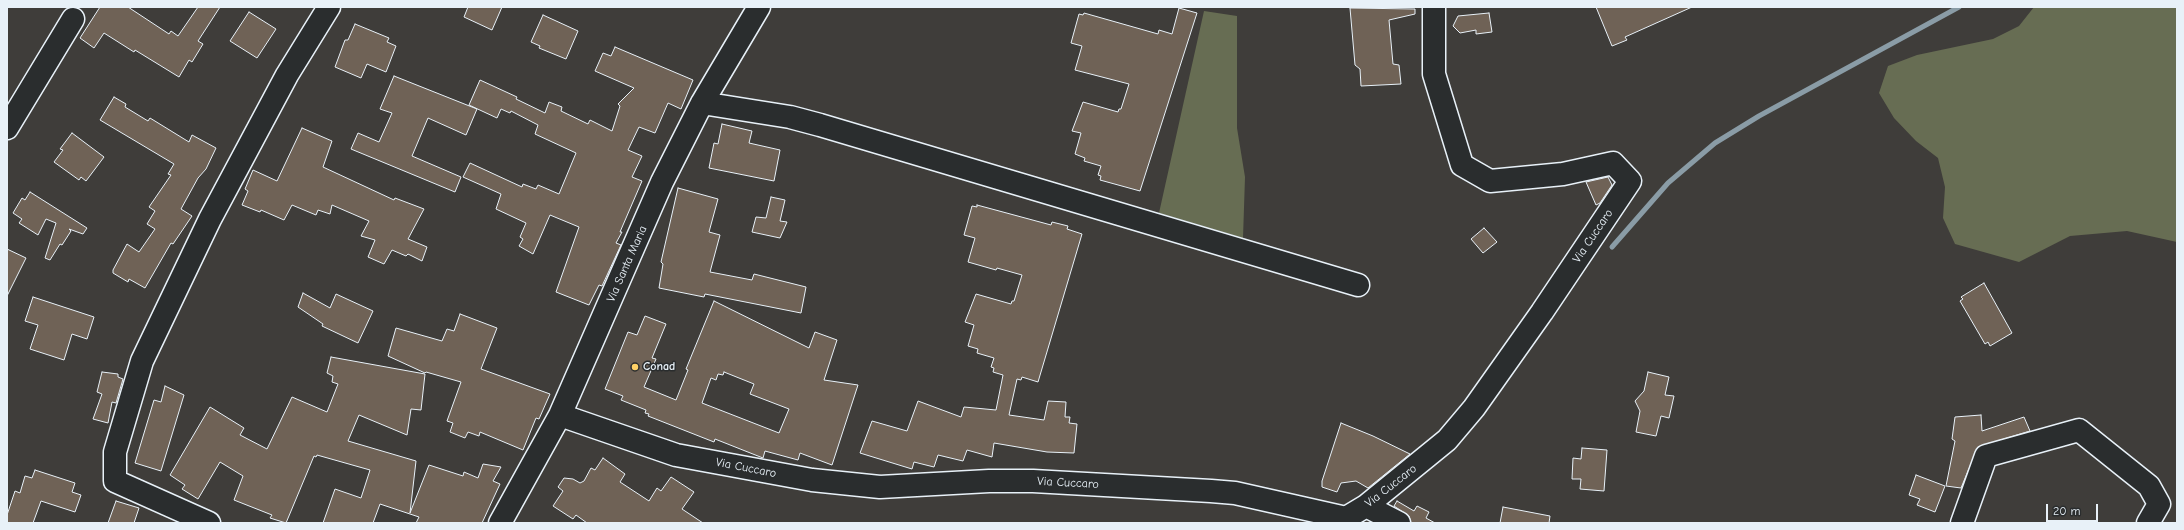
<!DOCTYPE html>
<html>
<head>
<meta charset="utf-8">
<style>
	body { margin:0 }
	#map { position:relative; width:2184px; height:530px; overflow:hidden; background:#3f3d3a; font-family:"Comic Neue",sans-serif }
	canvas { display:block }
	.frame { position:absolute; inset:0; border:8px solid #e8f1f8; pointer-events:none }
	.scale { position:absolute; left:2046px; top:504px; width:52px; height:18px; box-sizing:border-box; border:2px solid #e8f1f8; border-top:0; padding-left:5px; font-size:12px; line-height:14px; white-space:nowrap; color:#e8f1f8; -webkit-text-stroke:3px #2a2d2e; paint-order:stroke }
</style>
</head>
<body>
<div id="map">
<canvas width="2184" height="530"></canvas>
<div class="frame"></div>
<div class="scale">20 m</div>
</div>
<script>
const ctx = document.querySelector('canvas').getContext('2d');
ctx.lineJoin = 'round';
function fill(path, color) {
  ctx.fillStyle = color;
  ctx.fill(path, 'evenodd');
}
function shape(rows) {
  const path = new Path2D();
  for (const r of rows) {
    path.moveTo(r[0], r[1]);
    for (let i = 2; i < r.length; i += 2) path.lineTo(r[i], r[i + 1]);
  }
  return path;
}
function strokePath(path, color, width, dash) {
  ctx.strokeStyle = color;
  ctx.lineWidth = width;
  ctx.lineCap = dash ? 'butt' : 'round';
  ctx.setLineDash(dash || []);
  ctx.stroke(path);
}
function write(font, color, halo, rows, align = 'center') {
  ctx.font = font + ' "Comic Neue",sans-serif';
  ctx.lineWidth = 3;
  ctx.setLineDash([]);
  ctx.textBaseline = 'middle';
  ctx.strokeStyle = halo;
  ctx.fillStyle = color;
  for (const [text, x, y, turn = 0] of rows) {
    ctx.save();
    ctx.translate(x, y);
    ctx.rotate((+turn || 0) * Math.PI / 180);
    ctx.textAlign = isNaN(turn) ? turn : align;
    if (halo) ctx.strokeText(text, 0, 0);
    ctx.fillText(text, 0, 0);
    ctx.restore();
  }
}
fill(shape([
	[2034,7,2177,7,2177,242,2127,231,2070,236,2019,262,1955,244,1943,218,1945,187,1938,158,1916,141,1894,118,1879,93,1888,66,1917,55,1993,39,2019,26],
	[1204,11,1237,16,1237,128,1245,177,1243,238,1159,213]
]), '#676d53');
strokePath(shape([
	[1612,247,1668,183,1715,143,1759,116,1959,7]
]), '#8a9ca6', 5);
const building = shape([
	[100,7,128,7,169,34,171,31,178,36,198,7,220,7,198,41,203,44,192,62,189,60,179,77,135,50,134,52,104,33,94,48,80,38,100,7],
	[468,7,502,7,492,30,464,17,468,7],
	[1596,7,1692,7,1625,37,1627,40,1612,46,1596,7],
	[1179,8,1197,13,1140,191,1100,180,1101,176,1098,175,1101,166,1084,161,1085,158,1075,154,1081,133,1072,131,1083,102,1118,112,1119,109,1121,109,1129,84,1075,70,1082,46,1071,43,1079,14,1083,15,1084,13,1158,34,1159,30,1172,34,1179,8],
	[1350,8,1415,9,1415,14,1389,20,1393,64,1399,65,1401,84,1361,86,1360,69,1355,65,1350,8],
	[249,12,276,29,257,58,230,41,249,12],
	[1489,13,1492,32,1476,34,1476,30,1460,33,1453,26,1458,16,1489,13],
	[543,15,578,31,566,59,539,48,540,46,531,42,543,15],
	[355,24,389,38,387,42,396,46,386,72,367,64,361,78,335,67,345,40,348,40,355,24],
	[615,47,693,80,681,109,668,103,655,133,639,127,628,150,642,156,632,177,642,181,620,232,622,232,616,243,621,245,602,286,599,285,589,305,556,292,579,227,550,215,533,254,519,246,523,239,520,237,526,223,496,209,501,194,463,177,470,163,522,187,523,184,536,189,538,185,559,194,576,153,535,134,538,125,511,111,510,113,501,109,497,118,469,105,480,80,517,97,516,99,545,113,549,102,562,107,561,111,588,124,590,120,612,131,620,106,618,104,634,88,595,71,603,53,611,56,615,47],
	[394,76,477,109,466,135,428,118,412,156,461,177,455,192,351,149,358,133,379,142,392,113,380,109,394,76],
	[114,97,126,104,125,107,148,121,150,118,189,142,192,135,216,148,206,169,198,178,181,209,192,216,173,244,171,243,145,288,129,279,128,282,113,273,113,270,127,244,139,252,155,229,147,224,155,211,149,207,171,175,168,174,174,164,100,120,114,97],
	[722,124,752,131,749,143,780,150,774,181,709,168,714,143,718,144,722,124],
	[302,128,332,141,323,167,394,200,395,198,424,209,408,239,427,247,422,261,408,254,406,256,392,250,384,264,368,257,375,240,361,236,369,221,332,205,330,214,318,210,316,215,292,205,284,220,261,210,260,212,242,205,248,191,245,189,253,170,277,181,302,128],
	[72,133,104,157,86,181,81,177,79,180,54,162,63,150,60,149,72,133],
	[1608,177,1612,185,1600,203,1596,205,1586,182,1608,177],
	[678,188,718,199,709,232,720,235,710,272,752,280,754,274,806,287,801,313,705,294,704,297,659,288,663,264,661,262,678,188],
	[30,192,87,228,83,234,69,229,71,231,62,245,60,244,50,260,45,258,56,223,46,219,38,235,19,223,22,219,13,213,22,198,25,200,30,192],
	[771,197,785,200,780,221,787,222,780,238,752,232,756,217,766,218,771,197],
	[977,205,1051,225,1052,222,1068,226,1067,229,1082,234,1038,382,1022,377,1021,380,1017,379,1009,415,1044,420,1048,401,1066,402,1065,417,1070,417,1069,423,1077,424,1074,453,1047,452,994,443,992,457,967,450,963,461,938,455,934,467,914,462,912,469,860,453,872,421,907,431,918,401,961,417,964,407,996,410,1003,375,993,372,994,368,991,367,994,358,977,353,978,349,968,346,974,325,965,322,976,294,1011,304,1012,301,1014,301,1022,275,997,268,996,270,968,262,975,238,964,235,972,206,977,207,977,205],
	[1484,228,1497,242,1483,253,1471,239,1484,228],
	[7,249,26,258,7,296,7,249],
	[1984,283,2012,333,1990,346,1988,342,1985,344,1960,301,1963,299,1961,297,1984,283],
	[303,293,330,308,336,294,373,311,358,343,322,326,323,324,298,307,303,293],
	[33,297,94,317,87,339,72,334,64,360,30,349,38,325,25,321,33,297],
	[714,301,809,348,815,332,837,340,824,380,858,385,832,465,800,453,798,460,765,451,763,458,715,439,714,442,648,416,649,414,645,413,646,410,621,400,623,396,605,389,628,332,637,335,645,316,666,324,652,358,656,359,644,387,676,400,688,370,686,369,714,301],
	[724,372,754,384,750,394,789,409,779,433,702,403,711,378,716,380,718,374,723,375,724,372],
	[460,314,497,328,481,369,550,394,539,419,536,418,523,450,480,432,479,436,468,432,465,438,450,432,453,423,447,421,461,382,426,372,425,373,388,356,396,328,442,341,447,329,454,331,460,314],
	[331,357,425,374,421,410,411,409,407,435,359,415,348,441,416,461,410,513,429,465,463,476,464,472,478,478,483,464,501,467,493,481,500,484,482,523,416,523,419,517,380,504,373,523,323,523,335,489,361,498,370,470,317,455,316,457,314,456,286,523,270,518,272,515,234,500,243,476,220,462,198,499,182,489,185,485,170,475,210,407,244,428,240,435,267,449,292,397,327,412,338,384,332,382,333,376,327,373,331,357],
	[102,372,118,374,118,377,123,379,116,403,112,402,108,423,93,419,102,394,97,392,102,372],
	[1648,372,1669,377,1665,395,1674,396,1669,418,1661,416,1656,436,1636,432,1640,411,1635,401,1644,391,1648,372],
	[165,386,184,395,161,471,135,463,154,400,161,402,165,386],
	[1981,415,1982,431,2024,417,2030,431,1978,447,1961,488,1946,486,1955,441,1952,439,1955,417,1981,415],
	[1341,423,1373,436,1410,454,1368,488,1356,481,1341,483,1337,492,1322,487,1322,481,1341,423],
	[1582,448,1607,450,1604,491,1580,489,1581,479,1572,479,1573,458,1581,459,1582,448],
	[603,458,625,474,620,482,649,501,657,488,661,491,671,477,694,492,682,509,703,523,587,523,576,515,573,519,553,506,563,491,558,487,564,478,573,479,580,483,584,481,591,468,595,470,603,458],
	[35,470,75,483,72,492,81,495,75,512,41,501,33,523,7,523,7,515,15,491,20,493,25,476,32,478,35,470],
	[1916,475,1945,486,1935,512,1917,505,1920,499,1909,495,1916,475],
	[116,501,139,508,134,523,108,523,116,501],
	[1397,501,1414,511,1417,506,1429,512,1426,518,1435,523,1411,523,1409,516,1394,506,1397,501],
	[1503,507,1550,516,1549,523,1500,523,1503,507]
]);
fill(building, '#6f6256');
strokePath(building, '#e8f1f8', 1);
const minor = shape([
	[702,103,790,117,820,125,1358,285],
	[7,128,73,19],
	[560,415,676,455,812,480,880,487,989,481,1033,481,1211,491,1235,493,1346,518,1366,506,1447,440,1474,408,1542,312,1630,181,1613,163,1563,174,1490,181,1462,165,1434,74,1434,7],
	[1366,506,1399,523],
	[209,523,115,481,115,452,142,361,210,219,287,75,329,7],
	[500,523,560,415,662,182,702,103,759,7],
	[1962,523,1986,456,2079,430,2149,486,2159,504,2148,523]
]);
strokePath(minor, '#e8f1f8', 25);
strokePath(minor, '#2a2d2e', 22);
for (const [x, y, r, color] of [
	[635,367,4,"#ffd166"]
]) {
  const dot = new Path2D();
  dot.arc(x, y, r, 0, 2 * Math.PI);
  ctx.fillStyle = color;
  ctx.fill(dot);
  strokePath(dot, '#2a2d2e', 1.5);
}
write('12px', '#e8f1f8', '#2a2d2e', [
	["Via Cuccaro",1593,236,-56],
	["Via Santa Maria",627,264,-66],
	["Via Cuccaro",746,468,11],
	["Via Cuccaro",1068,483,3],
	["Via Cuccaro",1391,486,-38]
]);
write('bold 12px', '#e8f1f8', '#2a2d2e', [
	["Conad",643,367]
], 'left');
</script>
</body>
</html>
